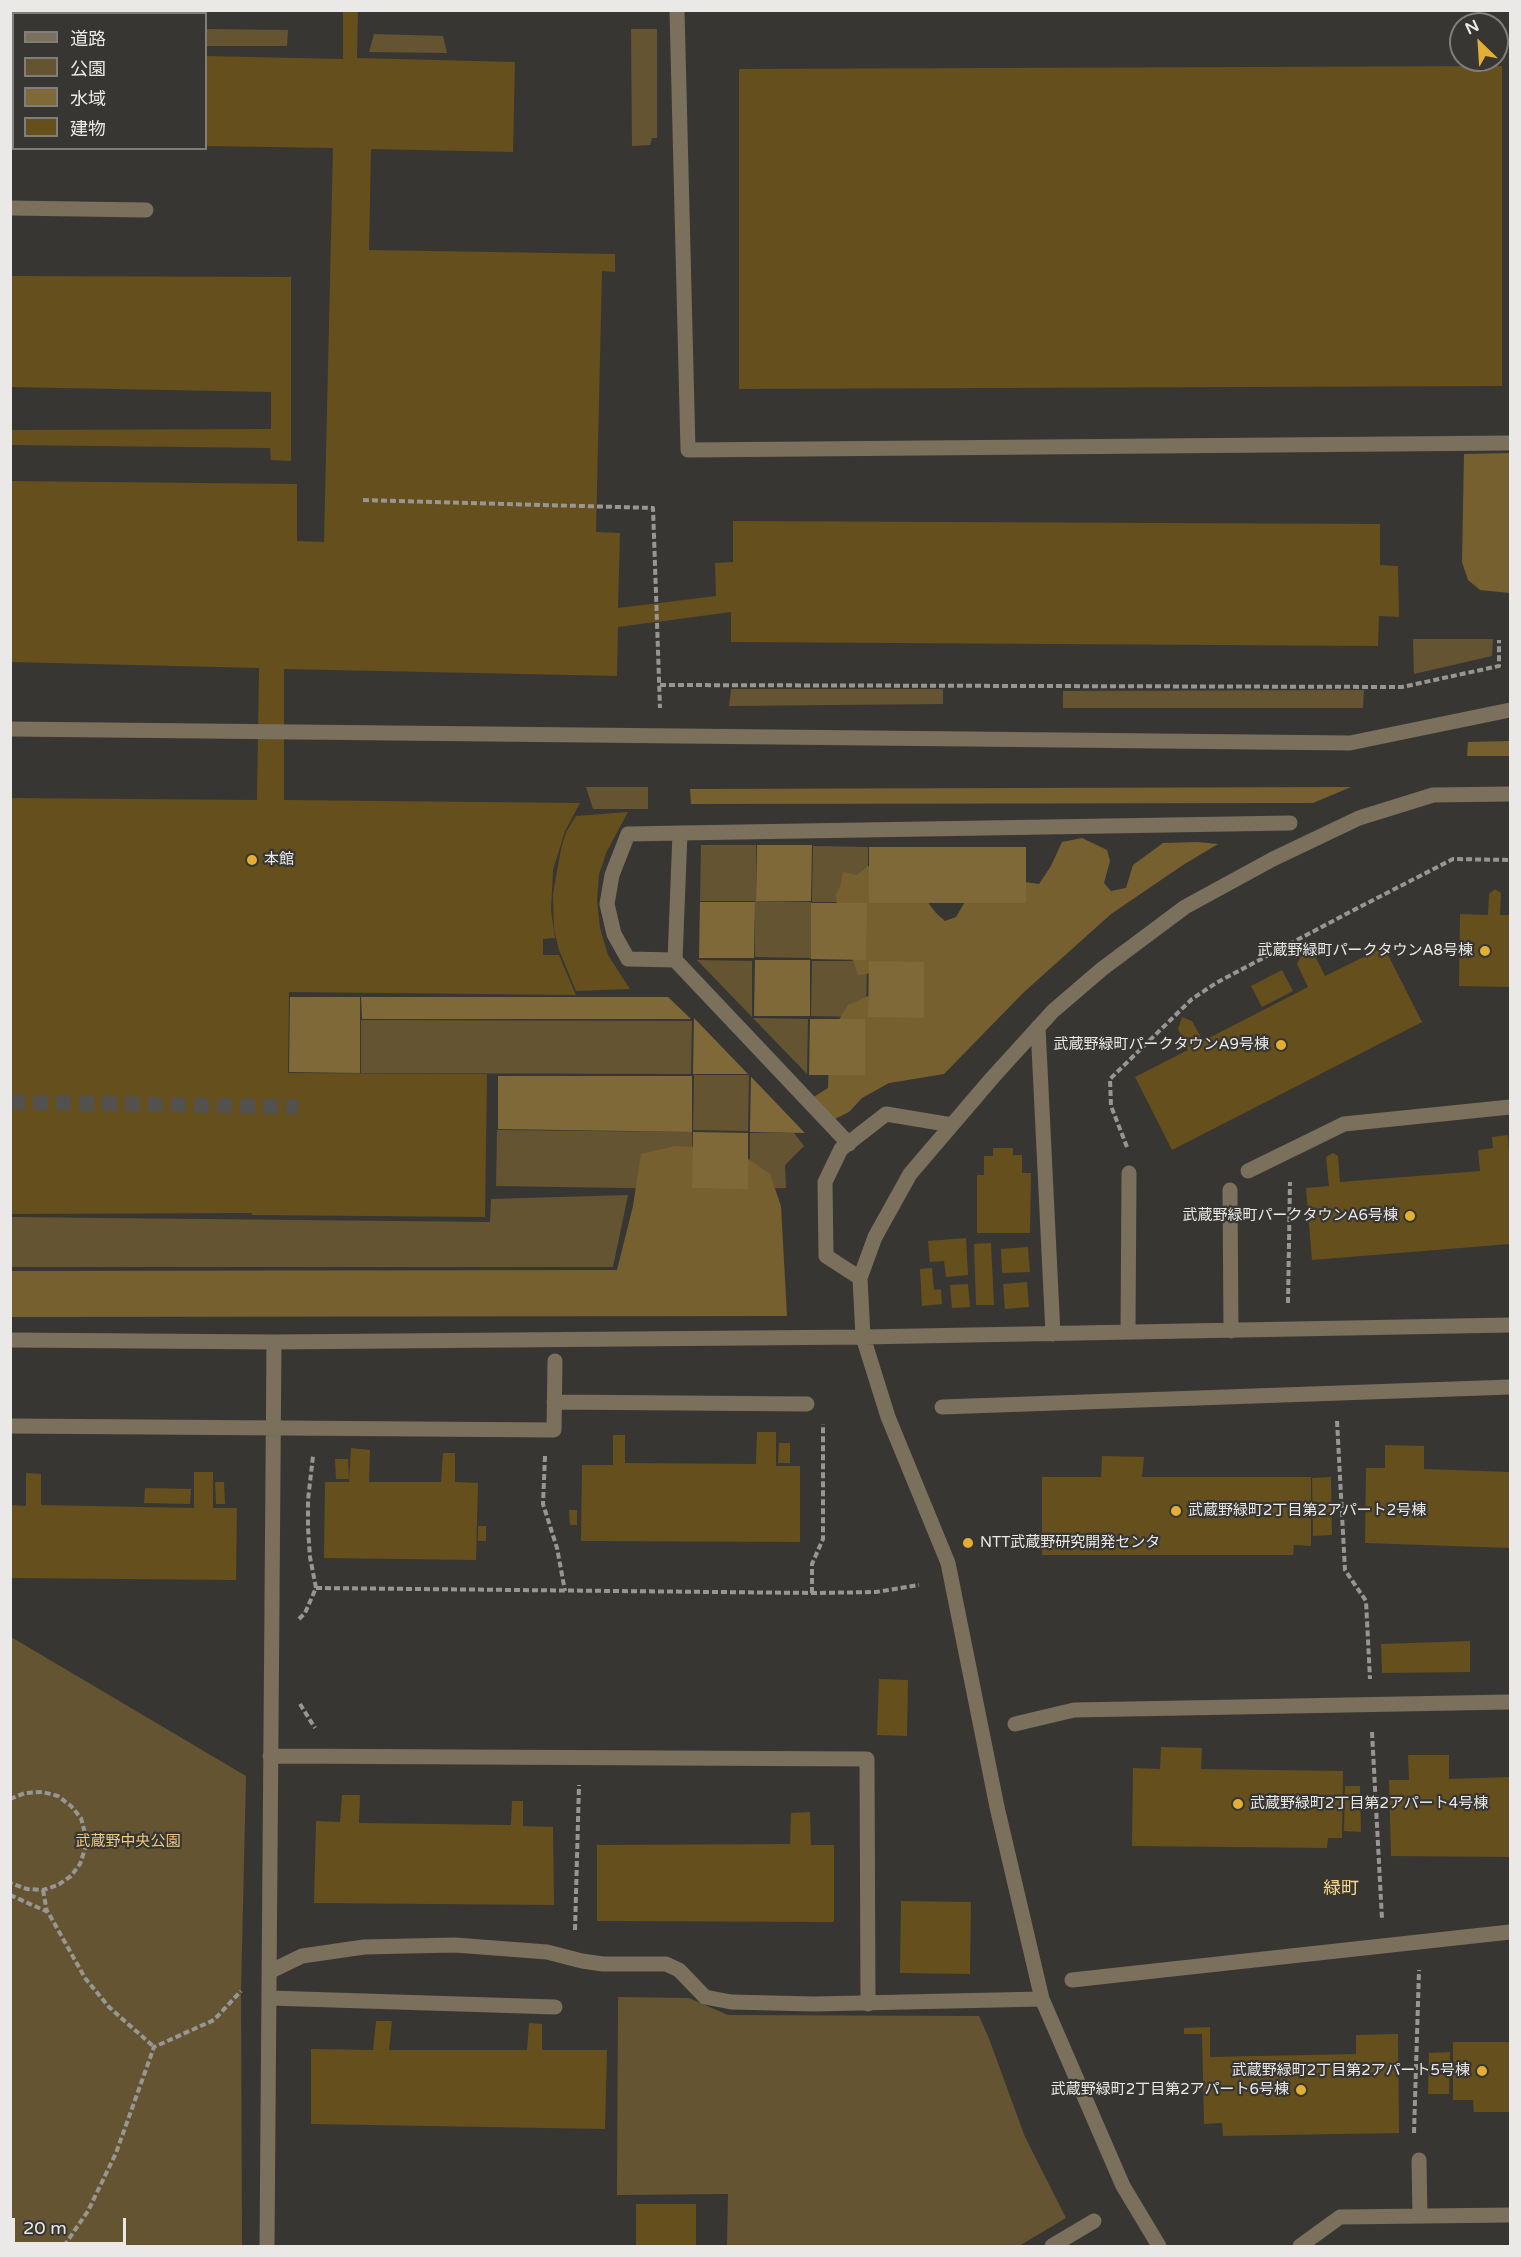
<!DOCTYPE html>
<html>
<head>
<meta charset="utf-8">
<style>
	body { margin:0 }
	#map { position:relative; width:1521px; height:2257px; overflow:hidden; background:#383633; font-family:"Varela Round","Noto Sans JP",sans-serif }
	canvas { display:block }
	.frame { position:absolute; inset:0; border:12px solid #eae9e7; pointer-events:none }
	.legend { position:absolute; left:12px; top:12px; width:195px; height:138px; box-sizing:border-box; background:#383633; border:2px solid #7f7e7b; margin:0; padding:8px 10px; list-style:none; font-size:18px; color:#eae9e7 }
	.legend li { display:flex; align-items:center; gap:12px; height:30px }
	.legend b { width:30px; border:2px solid #7f7e7b }
	.north { position:absolute; left:1449px; top:12px; width:60px; height:60px; box-sizing:border-box; background:#383633; border:2px solid #7f7e7b; border-radius:50%; rotate:335deg; font-size:16px; font-weight:700; line-height:24px; text-align:center; color:#eae9e7 }
	.north::after { content:''; display:block; margin:auto; width:21px; height:27px; background:#e2af34; clip-path:polygon(50% 0,100% 100%,50% 72%,0 100%) }
	.scale { position:absolute; left:12px; top:2218px; width:114px; height:27px; box-sizing:border-box; border:3px solid #eae9e7; border-top:0; padding-left:8px; font-size:18px; line-height:21px; white-space:nowrap; color:#eae9e7; -webkit-text-stroke:4px #383633; paint-order:stroke }
</style>
</head>
<body>
<div id="map">
<canvas width="1521" height="2257"></canvas>
<div class="frame"></div>
<ul class="legend">
<li><b style="height:8px;background:#7a705b"></b>道路</li>
<li><b style="height:16px;background:#655432"></b>公園</li>
<li><b style="height:16px;background:#7f6938"></b>水域</li>
<li><b style="height:16px;background:#654f1d"></b>建物</li>
</ul>
<div class="north">N</div>
<div class="scale">20 m</div>
</div>
<script>
const ctx = document.querySelector('canvas').getContext('2d');
ctx.lineJoin = 'round';
function fill(path, color) {
  ctx.fillStyle = color;
  ctx.fill(path, 'evenodd');
}
function shape(rows) {
  const path = new Path2D();
  for (const r of rows) {
    path.moveTo(r[0], r[1]);
    for (let i = 2; i < r.length; i += 2) path.lineTo(r[i], r[i + 1]);
  }
  return path;
}
function strokePath(path, color, width, dash) {
  ctx.strokeStyle = color;
  ctx.lineWidth = width;
  ctx.lineCap = dash ? 'butt' : 'round';
  ctx.setLineDash(dash || []);
  ctx.stroke(path);
}
function write(font, color, halo, rows, align = 'center') {
  ctx.font = font + ' "Varela Round","Noto Sans JP",sans-serif';
  ctx.lineWidth = 4.5;
  ctx.setLineDash([]);
  ctx.textBaseline = 'middle';
  ctx.strokeStyle = halo;
  ctx.fillStyle = color;
  for (const [text, x, y, turn = 0] of rows) {
    ctx.save();
    ctx.translate(x, y);
    ctx.rotate((+turn || 0) * Math.PI / 180);
    ctx.textAlign = isNaN(turn) ? turn : align;
    if (halo) ctx.strokeText(text, 0, 0);
    ctx.fillText(text, 0, 0);
    ctx.restore();
  }
}
fill(shape([
	[206,29,288,30,287,46,206,46],
	[631,29,657,29,657,138,652,138,650,145,632,146],
	[374,34,443,36,447,53,369,52],
	[1413,639,1493,639,1492,656,1414,674],
	[731,689,943,689,943,704,729,706],
	[1364,690,1363,708,1063,708,1063,691],
	[586,787,648,787,648,809,593,809],
	[701,845,756,845,756,901,811,902,811,958,755,957,755,901,700,901],
	[813,846,868,847,868,902,812,902],
	[697,960,752,961,752,1017],
	[812,961,867,961,866,1017,811,1016],
	[753,1018,808,1019,807,1074],
	[361,1020,692,1021,691,1074,361,1073],
	[694,1075,749,1075,748,1131,693,1130],
	[497,1130,692,1132,692,1189,496,1186],
	[750,1133,794,1133,804,1146,785,1165,786,1188,750,1189],
	[628,1195,613,1267,11,1267,11,1217,490,1222,491,1199],
	[11,1637,246,1776,241,1991,242,2246,11,2246],
	[618,1997,689,1998,728,2015,979,2016,988,2036,1025,2137,1066,2218,1019,2246,727,2246,728,2194,617,2195]
]), '#655432');
fill(shape([
	[1510,453,1510,593,1480,590,1468,580,1462,562,1464,454],
	[1510,741,1510,756,1467,756,1468,742],
	[1351,787,1313,803,691,804,690,789],
	[1082,838,1107,850,1110,861,1104,883,1111,891,1126,888,1133,865,1163,843,1197,842,1218,844,1183,865,1111,914,1023,993,944,1074,889,1083,862,1098,849,1112,835,1119,812,1098,828,1088,829,1058,835,1026,848,1005,900,982,900,969,858,975,838,919,836,895,841,884,843,872,857,875,875,861,912,882,936,913,945,921,956,917,969,895,1017,881,1039,884,1051,866,1062,842],
	[675,1146,734,1149,770,1174,781,1206,787,1316,11,1317,10,1271,617,1270,633,1206,641,1154]
]), '#776030');
fill(shape([
	[757,845,812,845,811,901,756,901],
	[869,847,1026,847,1026,903,869,903],
	[700,902,755,902,754,958,699,958],
	[811,903,867,903,866,960,811,959],
	[755,960,810,960,810,1016,754,1016],
	[869,961,924,962,924,1018,868,1017],
	[290,997,360,997,360,1073,289,1072],
	[361,997,668,997,691,1019,362,1019],
	[694,1018,748,1074,693,1074],
	[810,1019,865,1019,865,1075,809,1075],
	[498,1076,692,1076,692,1132,498,1129],
	[751,1076,805,1133,750,1132],
	[693,1132,748,1133,748,1189,692,1188]
]), '#7f6938');
fill(shape([
	[690,1013,696,1016,753,1074,807,1131,807,1135]
]), '#383633');
fill(shape([
	[343,10,358,10,357,58,515,62,513,152,371,149,369,250,615,254,615,272,602,271,596,532,620,533,618,608,716,596,715,563,733,562,733,521,1380,524,1380,565,1398,566,1399,617,1379,616,1378,646,731,642,731,612,618,627,617,676,284,669,284,800,580,803,565,831,553,870,551,910,555,938,543,939,543,955,559,955,576,995,289,992,288,1073,487,1074,485,1217,252,1215,252,1213,10,1214,10,798,257,800,259,668,10,662,10,481,297,484,297,541,324,542,333,148,206,146,206,56,343,59],
	[10,52,14,52,14,142,10,142],
	[1502,66,1502,386,739,389,739,69],
	[10,276,291,277,291,461,271,460,270,448,10,445,10,430,271,429,271,392,10,387],
	[628,812,607,851,599,874,597,900,600,928,608,955,630,989,576,991,559,950,554,929,553,894,561,849,566,832,576,816],
	[1495,889,1501,893,1500,915,1510,915,1510,987,1459,986,1460,914,1488,915,1489,894],
	[1384,947,1422,1022,1172,1150,1135,1077,1188,1050,1178,1029,1182,1017,1192,1021,1203,1041,1308,987,1297,964,1302,954,1314,954,1325,976],
	[1282,970,1293,991,1262,1007,1251,986],
	[1508,1135,1510,1173,1510,1244,1312,1260,1306,1188,1329,1186,1326,1157,1333,1153,1338,1156,1340,1182,1480,1171,1478,1150,1493,1148,1492,1137],
	[993,1148,1013,1148,1013,1155,1022,1155,1022,1173,1031,1173,1030,1233,977,1233,977,1175,984,1175,984,1156,993,1156],
	[966,1238,968,1275,946,1277,944,1261,930,1262,928,1241],
	[991,1243,994,1305,976,1305,974,1244],
	[1028,1247,1030,1272,1002,1273,1001,1249],
	[932,1268,934,1290,941,1289,942,1304,922,1306,920,1269],
	[1027,1282,1029,1307,1005,1309,1003,1284],
	[968,1284,970,1307,952,1308,950,1285],
	[757,1432,776,1432,776,1466,800,1466,800,1542,581,1541,582,1465,613,1465,613,1435,625,1435,625,1463,756,1464],
	[779,1443,790,1443,790,1463,778,1463],
	[1385,1445,1424,1446,1424,1469,1510,1472,1510,1548,1365,1543,1366,1468,1385,1468],
	[351,1448,370,1450,369,1482,441,1482,443,1453,455,1453,455,1482,478,1483,476,1560,324,1558,325,1482,349,1482],
	[1102,1456,1144,1457,1142,1477,1311,1477,1311,1546,1294,1545,1293,1555,1042,1555,1042,1477,1101,1477],
	[335,1459,348,1459,349,1479,336,1479],
	[194,1472,213,1472,213,1508,237,1508,236,1580,10,1578,10,1505,26,1506,26,1473,41,1474,41,1505,194,1508],
	[1331,1477,1332,1535,1313,1536,1312,1478],
	[215,1482,224,1482,225,1504,216,1504],
	[145,1488,191,1489,190,1504,144,1503],
	[569,1510,577,1510,577,1525,570,1525],
	[478,1526,486,1526,486,1541,478,1541],
	[1470,1641,1470,1672,1382,1673,1381,1644],
	[879,1679,908,1680,907,1736,877,1735],
	[1161,1747,1202,1748,1201,1769,1343,1771,1342,1838,1328,1838,1327,1848,1132,1846,1133,1768,1160,1769],
	[1408,1755,1449,1755,1449,1779,1510,1777,1510,1857,1391,1856,1389,1780,1409,1780],
	[1345,1786,1360,1786,1361,1832,1344,1831],
	[342,1795,360,1795,359,1823,511,1825,512,1801,523,1801,523,1826,553,1827,554,1905,314,1903,316,1821,340,1822],
	[810,1812,811,1845,834,1845,834,1922,597,1921,597,1845,790,1844,791,1813],
	[901,1901,971,1902,970,1974,900,1973],
	[376,2021,392,2021,389,2050,527,2050,529,2023,542,2024,542,2050,607,2050,605,2129,311,2124,311,2049,373,2050],
	[1210,2027,1210,2057,1356,2054,1356,2035,1398,2034,1399,2133,1223,2136,1222,2123,1204,2124,1202,2034,1184,2034,1184,2028],
	[1453,2042,1510,2042,1510,2112,1474,2112,1473,2100,1453,2100],
	[1450,2052,1449,2094,1428,2094,1429,2053],
	[636,2204,696,2204,696,2246,636,2246]
]), '#654f1d');
strokePath(shape([
	[10,1102,298,1107]
]), '#53514e', 15, [15, 8]);
strokePath(shape([
	[363,500,653,508,660,708],
	[660,685,1402,687,1499,666,1499,640],
	[1127,1147,1111,1106,1110,1079,1192,999,1216,983,1348,913,1453,859,1510,860],
	[1288,1303,1290,1182],
	[1337,1421,1345,1570,1366,1601,1370,1679],
	[545,1456,543,1504,557,1548,565,1591],
	[316,1588,815,1593,876,1592,919,1585],
	[812,1593,812,1564,823,1539,823,1424],
	[299,1619,305,1613,316,1588,310,1557,308,1528,308,1500,313,1456],
	[300,1704,315,1728],
	[1372,1732,1382,1919],
	[10,1799,25,1793,42,1792,58,1796,71,1806,81,1818,85,1833,85,1849,80,1864,71,1876,58,1885,43,1890,27,1889,10,1883],
	[43,1890,47,1912],
	[10,1895,48,1912,85,1978,109,2007,154,2047],
	[575,1930,579,1785],
	[1414,2133,1419,1970],
	[64,2246,88,2211,116,2153,154,2047,214,2020,241,1991]
]), '#979693', 4, [6, 3]);
strokePath(shape([
	[677,10,688,450,1510,443],
	[10,208,146,210],
	[10,729,1350,743,1510,710],
	[680,833,1290,823],
	[675,960,680,833,628,834,612,875,607,904,614,934,628,959,675,960,849,1144],
	[1038,1027,1053,1334],
	[1248,1171,1344,1124,1510,1107],
	[1230,1190,1231,1331],
	[860,1278,826,1256,825,1182,841,1149,886,1114,952,1125],
	[1128,1332,1129,1173],
	[10,1340,274,1342,863,1337,1510,1325],
	[554,1402,807,1404],
	[942,1407,1510,1387],
	[10,1426,554,1430,555,1361],
	[1015,1724,1074,1710,1510,1702],
	[270,1756,867,1759,868,2004],
	[269,1972,302,1956,364,1947,455,1945,547,1952,582,1961,603,1964,666,1964,679,1970,705,1997,731,2002,814,2004,1042,1999],
	[1072,1980,1510,1932],
	[269,1998,555,2007],
	[1419,2160,1420,2216],
	[267,2246,274,1342],
	[1052,2246,1094,2221],
	[1159,2246,1123,2186,1042,1999,997,1807,948,1563,888,1417,863,1337,860,1278,875,1237,910,1174,993,1077,1053,1011,1102,969,1185,907,1273,859,1359,818,1433,795,1510,794],
	[1300,2246,1340,2217,1510,2215]
]), '#7a705b', 15);
for (const [x, y, r, color] of [
	[252,860,6,"#e2af34"],
	[1485,951,6,"#e2af34"],
	[1281,1045,6,"#e2af34"],
	[1410,1216,6,"#e2af34"],
	[1176,1511,6,"#e2af34"],
	[968,1543,6,"#e2af34"],
	[1238,1804,6,"#e2af34"],
	[1482,2071,6,"#e2af34"],
	[1301,2090,6,"#e2af34"]
]) {
  const dot = new Path2D();
  dot.arc(x, y, r, 0, 2 * Math.PI);
  ctx.fillStyle = color;
  ctx.fill(dot);
  strokePath(dot, '#383633', 2);
}
write('15px', '#eae9e7', '#383633', [
	["本館",264,860,"left"],
	["武蔵野緑町パークタウンA8号棟",1473,951],
	["武蔵野緑町パークタウンA9号棟",1269,1045],
	["武蔵野緑町パークタウンA6号棟",1398,1216],
	["武蔵野緑町2丁目第2アパート2号棟",1188,1511,"left"],
	["NTT武蔵野研究開発センタ",980,1543,"left"],
	["武蔵野緑町2丁目第2アパート4号棟",1250,1804,"left"],
	["武蔵野緑町2丁目第2アパート5号棟",1470,2071],
	["武蔵野緑町2丁目第2アパート6号棟",1289,2090]
], 'right');
write('15px', '#eeca7f', '#383633', [
	["武蔵野中央公園",128,1842]
]);
write('18px', '#fad68d', '#383633', [
	["緑町",1341,1889]
]);
</script>
</body>
</html>
